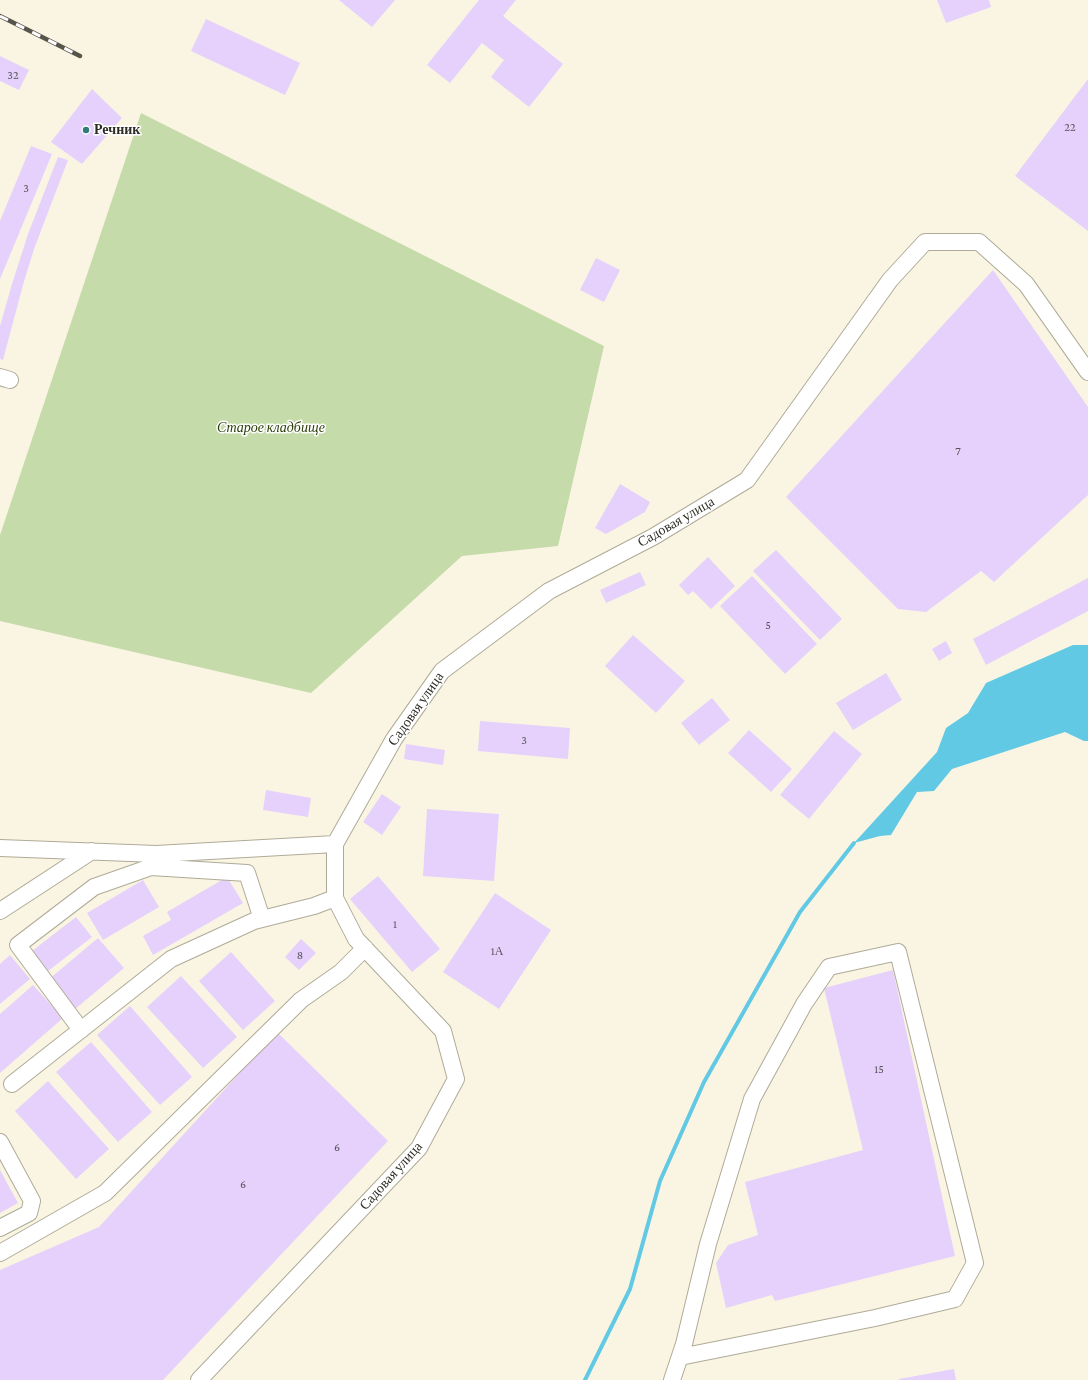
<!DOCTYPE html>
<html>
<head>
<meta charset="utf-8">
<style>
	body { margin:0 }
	canvas { display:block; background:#faf5e2 }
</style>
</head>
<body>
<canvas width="1088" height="1380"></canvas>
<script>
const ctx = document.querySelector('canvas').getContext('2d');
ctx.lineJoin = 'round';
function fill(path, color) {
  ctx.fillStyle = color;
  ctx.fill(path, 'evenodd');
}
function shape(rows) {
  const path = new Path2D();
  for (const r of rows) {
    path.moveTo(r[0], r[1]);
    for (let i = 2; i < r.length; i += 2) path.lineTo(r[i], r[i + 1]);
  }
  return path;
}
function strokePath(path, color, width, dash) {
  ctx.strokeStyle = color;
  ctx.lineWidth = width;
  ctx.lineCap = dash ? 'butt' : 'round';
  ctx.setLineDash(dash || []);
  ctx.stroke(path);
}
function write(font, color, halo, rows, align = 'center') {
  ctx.font = font + ' "Crimson Pro",serif';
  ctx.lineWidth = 3;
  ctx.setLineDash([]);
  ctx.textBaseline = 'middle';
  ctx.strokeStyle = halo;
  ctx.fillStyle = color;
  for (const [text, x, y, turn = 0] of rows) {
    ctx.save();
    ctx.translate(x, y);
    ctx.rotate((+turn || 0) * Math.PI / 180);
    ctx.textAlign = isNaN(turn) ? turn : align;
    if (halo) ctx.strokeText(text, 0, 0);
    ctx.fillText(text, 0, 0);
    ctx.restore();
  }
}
fill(shape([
	[141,113,604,346,558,546,462,556,311,693,0,621,0,535]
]), '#c6dbaa');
fill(shape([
	[1073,645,1088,645,1088,741,1084,741,1065,732,952,769,934,791,917,792,891,835,880,836,854,843,937,752,946,728,968,713,986,683]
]), '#62c9e5');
strokePath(shape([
	[585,1380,630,1289,660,1181,704,1082,800,912,854,843]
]), '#62c9e5', 4);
fill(shape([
	[339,0,395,0,372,27],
	[479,0,516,0,503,16,563,64,529,107,491,77,504,60,482,43,450,83,427,65],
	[937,0,989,0,991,7,946,23],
	[206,19,300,63,285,95,191,51],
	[0,56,29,70,19,90,0,81],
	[1088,79,1088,231,1015,176],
	[92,89,122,118,82,164,51,142],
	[31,146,52,154,0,279,0,221],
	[58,157,68,160,34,249,23,285,3,360,0,359,0,326,12,284,28,234],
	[596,258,620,270,604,302,580,290],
	[993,270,1088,407,1088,495,994,582,981,571,926,612,898,609,786,497],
	[620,484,650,502,645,512,606,534,595,528],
	[776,550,842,619,820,640,753,571],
	[708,557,735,586,711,609,693,591,688,595,679,585],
	[640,572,646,585,606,603,600,590],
	[752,576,817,644,785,674,720,606],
	[1088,578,1088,611,986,665,973,639],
	[633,635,685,681,656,713,605,666],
	[946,641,952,653,939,661,932,649],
	[886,673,902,700,853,730,836,703],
	[712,698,730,720,699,745,681,723],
	[480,721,570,728,568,759,478,751],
	[749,730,792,769,771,792,728,753],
	[834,731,862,754,809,819,780,795],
	[406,744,445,750,443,765,404,759],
	[266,790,311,798,308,817,263,810],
	[382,794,401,807,382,835,363,822],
	[427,809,499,814,494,881,423,876],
	[378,876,440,949,412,972,350,899],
	[227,877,243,903,153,955,143,936,171,920,167,912],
	[143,880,159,907,103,940,87,913],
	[495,893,551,930,499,1009,443,972],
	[76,917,92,937,48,971,32,951],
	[98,938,124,968,74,1010,48,980],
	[301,939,316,953,299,970,285,957],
	[231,952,275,1001,243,1030,199,981],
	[10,955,30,979,0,1004,0,964],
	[893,970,955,1256,775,1301,772,1295,726,1308,716,1263,728,1245,758,1235,745,1182,863,1150,824,988],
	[181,976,237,1037,203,1068,147,1007],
	[33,985,63,1018,0,1073,0,1014],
	[130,1006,192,1077,160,1105,97,1035],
	[277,1032,388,1141,163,1380,0,1380,0,1270,99,1227],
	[91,1042,152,1112,118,1142,56,1072],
	[48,1081,109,1149,76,1179,15,1111],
	[0,1170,18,1203,0,1213],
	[954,1369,956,1380,899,1380,899,1379]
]), '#e5d1fc');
const minor = shape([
	[0,377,10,380],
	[0,848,156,854,335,844],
	[0,911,92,851],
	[81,1030,18,945,94,887,151,867,247,873,262,919],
	[12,1084,171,959,254,921,314,906,335,898],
	[0,1142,32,1201,29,1213,0,1228],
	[0,1253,105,1193,301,1000,341,972,365,948],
	[199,1380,419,1148,456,1079,443,1031,356,939,335,898,335,844,394,739,442,671,549,591,653,537,747,480,890,280,925,242,979,242,1026,284,1088,372],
	[672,1380,684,1344,708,1244,752,1099,804,1004,829,967,898,952,975,1263,955,1299,875,1318,680,1357]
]);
strokePath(minor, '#afab98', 18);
strokePath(minor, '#fff', 16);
const rail = shape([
	[0,16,80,56]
]);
strokePath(rail, '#57554b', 4.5);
strokePath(rail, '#fff', 3, [9]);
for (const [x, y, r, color] of [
	[86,130,4,"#337b78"]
]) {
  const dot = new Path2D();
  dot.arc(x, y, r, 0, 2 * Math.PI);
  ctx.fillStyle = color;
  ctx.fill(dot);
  strokePath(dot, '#fff', 1.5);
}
write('12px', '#5a545a', null, [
	["32",13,75],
	["22",1070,127],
	["3",26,188],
	["7",958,451],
	["5",768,625],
	["3",524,740],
	["1",395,924],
	["1А",497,951],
	["8",300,955],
	["15",879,1069],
	["6",337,1147],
	["6",243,1184]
]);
write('bold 14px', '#2c2b24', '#fff', [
	["Речник",94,130]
], 'left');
write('italic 14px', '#2c3e07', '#fff', [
	["Старое кладбище",271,428]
]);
write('14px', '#2c2b24', '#fff', [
	["Садовая улица",676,522,-30],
	["Садовая улица",416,709,-55],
	["Садовая улица",391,1176,-48]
]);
</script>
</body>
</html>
